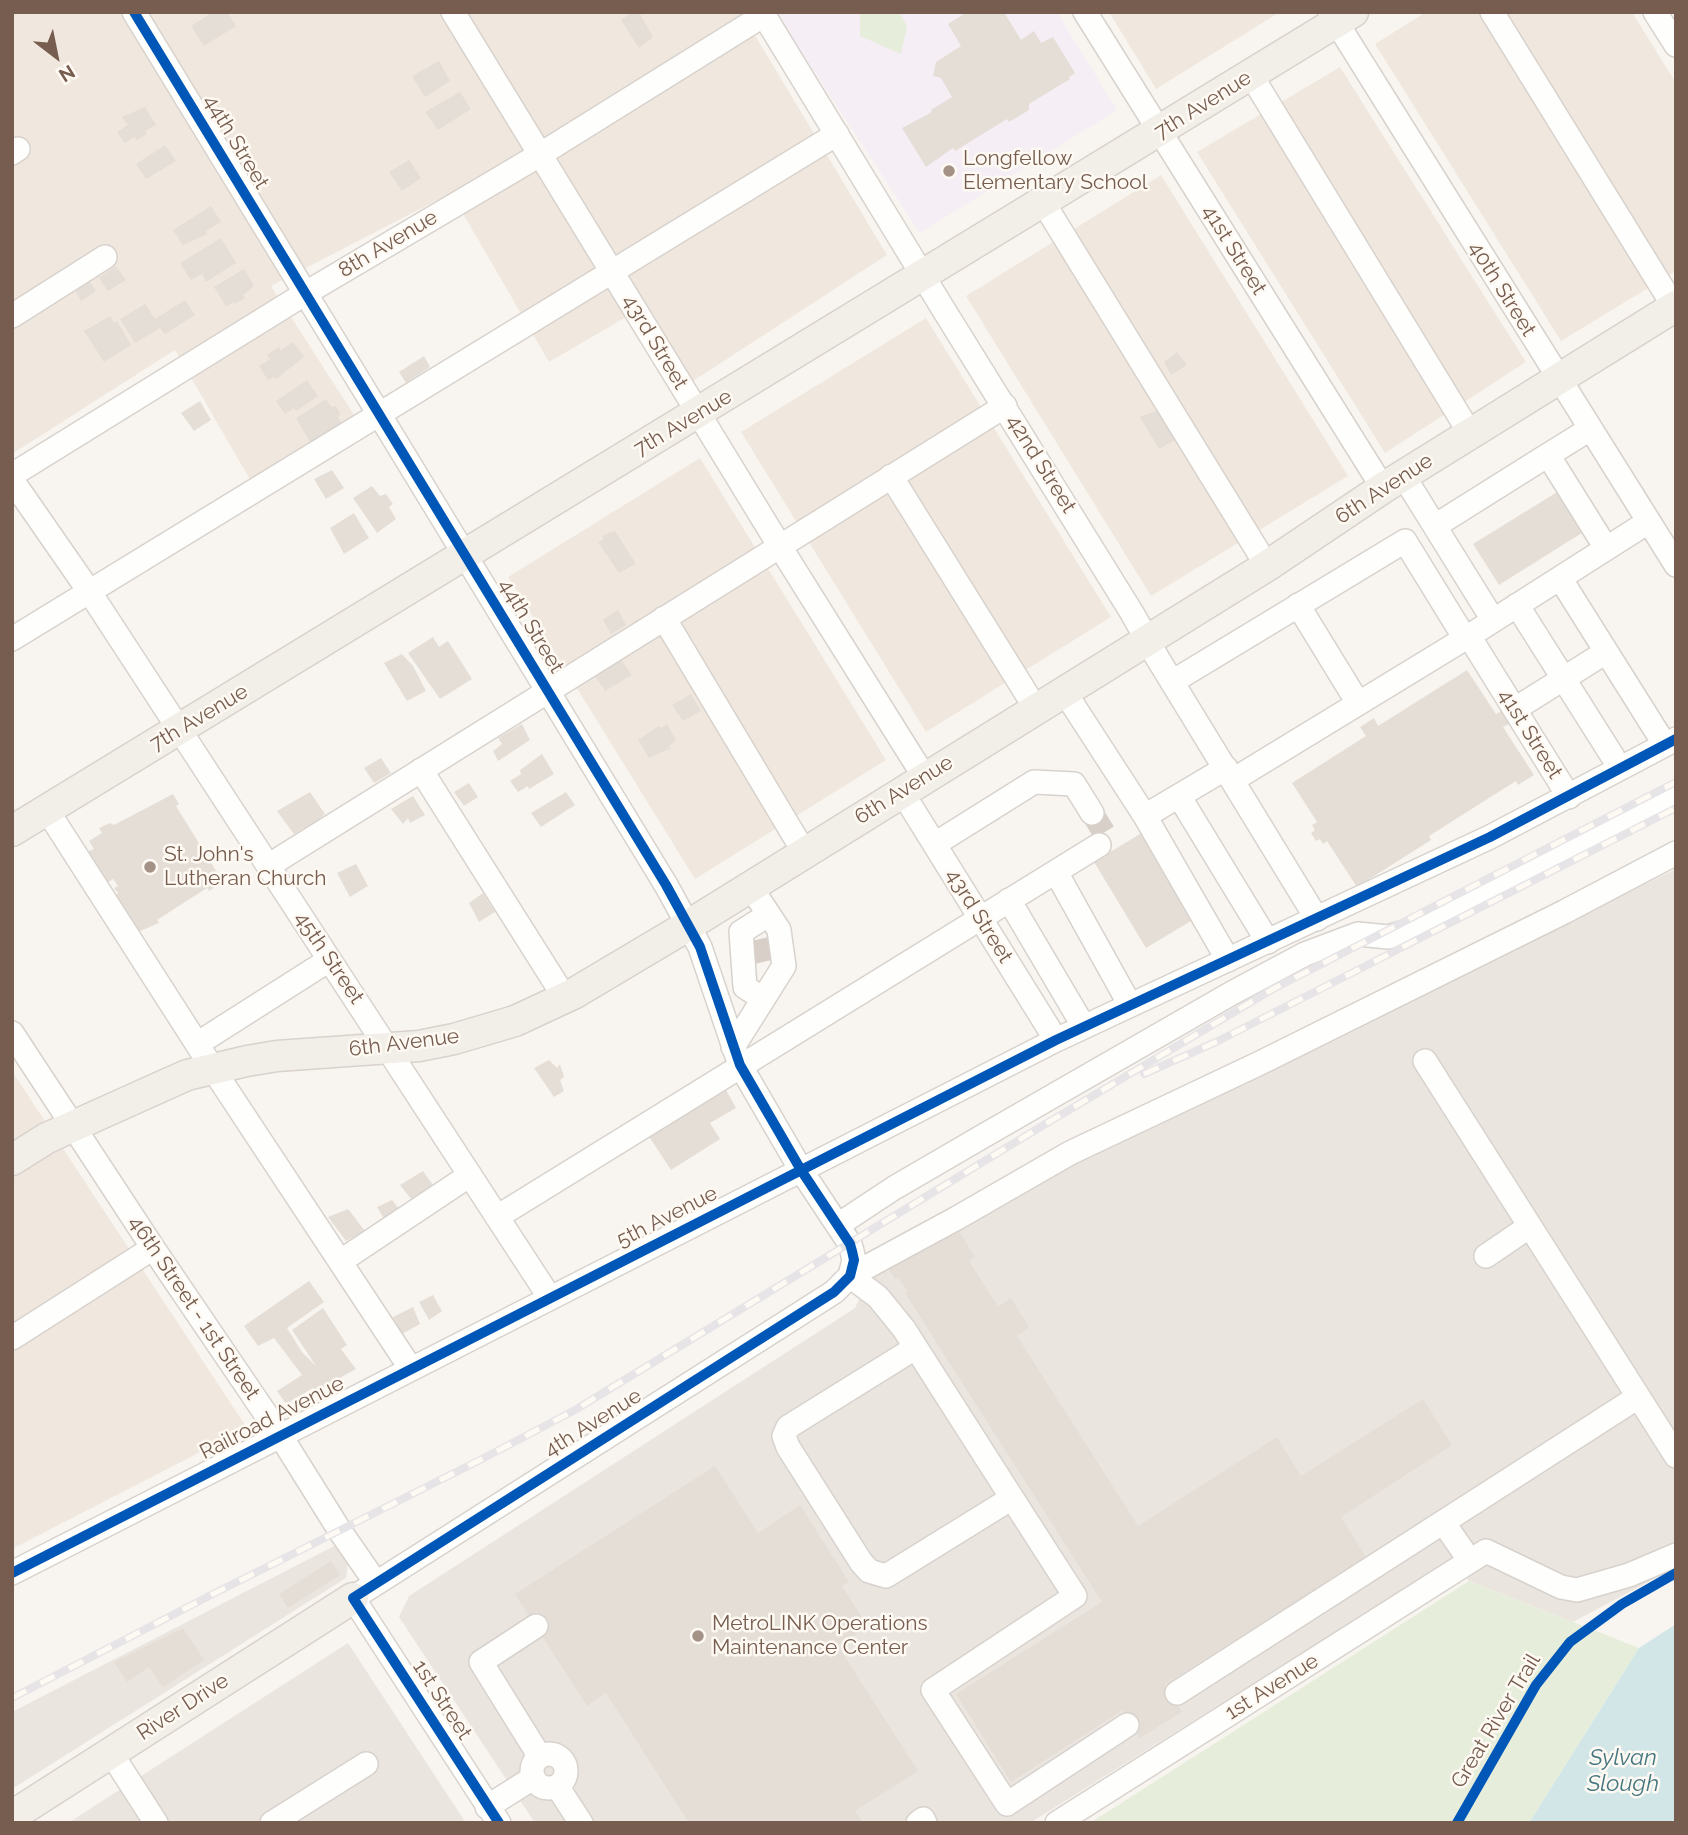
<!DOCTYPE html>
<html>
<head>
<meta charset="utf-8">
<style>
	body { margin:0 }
	#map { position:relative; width:1688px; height:1835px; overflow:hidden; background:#f8f5f0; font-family:Raleway,sans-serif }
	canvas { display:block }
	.frame { position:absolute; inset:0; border:14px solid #765d4f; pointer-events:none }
	.north { position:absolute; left:21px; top:21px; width:70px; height:70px; -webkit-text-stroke:5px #fefaf3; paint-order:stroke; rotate:148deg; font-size:19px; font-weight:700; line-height:28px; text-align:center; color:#765d4f }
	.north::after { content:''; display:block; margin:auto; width:24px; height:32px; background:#765d4f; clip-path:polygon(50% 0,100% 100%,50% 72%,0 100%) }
</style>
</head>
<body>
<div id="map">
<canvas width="1688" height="1835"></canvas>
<div class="frame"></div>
<div class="north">N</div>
</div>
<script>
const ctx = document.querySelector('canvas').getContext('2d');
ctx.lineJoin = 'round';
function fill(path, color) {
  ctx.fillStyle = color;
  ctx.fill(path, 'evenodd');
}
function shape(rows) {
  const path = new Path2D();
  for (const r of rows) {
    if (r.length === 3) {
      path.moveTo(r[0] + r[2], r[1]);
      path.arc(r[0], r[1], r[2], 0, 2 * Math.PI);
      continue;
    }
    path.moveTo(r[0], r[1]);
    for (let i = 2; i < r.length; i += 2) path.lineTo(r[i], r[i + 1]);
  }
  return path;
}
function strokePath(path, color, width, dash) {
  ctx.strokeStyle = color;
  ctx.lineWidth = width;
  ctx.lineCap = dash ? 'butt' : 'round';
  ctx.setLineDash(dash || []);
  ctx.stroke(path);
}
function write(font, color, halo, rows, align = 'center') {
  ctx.font = font + ' Raleway,sans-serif';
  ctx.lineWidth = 5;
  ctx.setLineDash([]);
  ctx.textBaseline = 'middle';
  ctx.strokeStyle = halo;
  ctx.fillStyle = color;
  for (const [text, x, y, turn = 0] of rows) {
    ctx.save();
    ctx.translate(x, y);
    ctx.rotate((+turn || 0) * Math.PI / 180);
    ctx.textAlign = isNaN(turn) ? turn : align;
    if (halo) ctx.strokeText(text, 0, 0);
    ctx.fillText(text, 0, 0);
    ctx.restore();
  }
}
fill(shape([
	[12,12,741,12,887,255,690,383,647,305,549,362,451,193,271,286,358,421,252,483,175,350,12,454],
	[1109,12,1280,12,1156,89],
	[1426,12,1632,12,1676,83,1676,271,1561,341,1375,44],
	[1340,67,1526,362,1385,453,1197,152],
	[1161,175,1348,476,1151,596,966,296],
	[926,318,1111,617,926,732,741,432],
	[700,458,886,760,695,879,508,577],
	[12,1071,247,1428,12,1549]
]), '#f0e8de');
fill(shape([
	[1676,869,1676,1567,1573,1622,1469,1581,1452,1559,1030,1823,535,1823,399,1617,409,1596,855,1308,869,1279,1034,1184],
	[336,1545,348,1564,346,1578,12,1789,12,1712],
	[348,1643,466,1823,68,1823]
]), '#ebe5e0');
fill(shape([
	[775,12,1057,12,1117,110,920,233]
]), '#f5eef5');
fill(shape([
	[860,12,899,12,907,26,901,54,860,36],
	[1469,1581,1639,1648,1529,1823,1090,1823]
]), '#e6eedb');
fill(shape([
	[1676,1624,1676,1823,1529,1823,1639,1648]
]), '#d2e6e8');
fill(shape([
	[213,12,227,12,236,26,204,46,191,26],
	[633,12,639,12,653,37,639,48,621,20],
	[967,12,1004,12,1021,40,1034,31,1041,43,1053,37,1075,73,1069,77,1070,79,1029,104,1029,110,1009,122,1007,119,955,151,953,148,926,167,902,128,932,112,931,110,952,97,941,78,933,76,936,62,961,46,948,24],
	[439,61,450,81,425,97,412,76],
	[460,92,471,109,438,130,425,112],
	[145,107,156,125,145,131,147,134,137,140,134,137,125,143,117,132,128,125,122,117],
	[165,145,176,161,146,179,136,164],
	[409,160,421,178,402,191,389,172],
	[211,206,221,222,206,231,207,234,183,245,173,230],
	[221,238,236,263,206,282,202,274,191,280,180,263],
	[116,266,126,280,108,291,99,278],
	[244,269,254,286,243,295,245,298,235,304,234,302,226,306,214,287],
	[87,277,96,291,81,301,72,285],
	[185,300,195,315,165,334,160,328,135,343,120,319,145,304,155,319],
	[110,316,114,323,117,321,131,345,104,362,84,331],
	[293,342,304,357,276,379,273,377,268,380,259,366,270,359,267,355,279,347,281,350],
	[1177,352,1187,365,1171,375,1164,362],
	[424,356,430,367,406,383,399,372],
	[307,380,318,396,296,411,294,408,285,414,276,401],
	[326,399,331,407,336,406,340,413,338,418,344,426,312,445,296,418],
	[200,401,211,420,194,431,181,413],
	[1158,410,1186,434,1159,449,1140,417],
	[332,470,344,488,326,499,314,479],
	[372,486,380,496,386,494,393,504,389,507,396,519,377,533,353,498],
	[1562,489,1585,531,1499,585,1473,544],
	[354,513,369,538,344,554,330,528],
	[615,531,636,564,619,573,598,542,604,539,602,536],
	[618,610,626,625,611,634,603,620],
	[433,637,439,647,448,641,472,679,440,699,408,653],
	[402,654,413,666,426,691,407,701,384,663],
	[618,655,632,675,605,691,592,671],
	[1467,670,1496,714,1501,711,1509,724,1503,727,1534,775,1518,785,1516,781,1429,836,1431,840,1357,887,1327,841,1323,844,1320,839,1316,841,1311,833,1315,830,1312,825,1317,822,1292,783,1366,736,1360,727,1374,718,1378,726],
	[691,694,701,711,683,721,672,705],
	[522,724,530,740,498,761,493,751,502,744,498,738],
	[667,724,676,740,669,746,671,748,649,758,638,740,659,726,661,728],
	[542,754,554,774,529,789,528,786,518,792,510,781,521,774,520,770],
	[381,758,391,773,374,783,364,768],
	[469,783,478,797,464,806,454,792],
	[310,792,325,814,306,831,304,828,294,834,277,811],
	[566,792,575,805,541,827,531,813],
	[173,794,179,804,176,806,223,882,209,891,207,888,157,920,159,923,138,932,115,896,118,893,114,888,118,886,113,879,104,885,79,855,94,849,89,841,102,833,99,828,110,823,114,825],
	[413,796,425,815,410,823,408,818,403,824,391,809],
	[1145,831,1196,918,1146,948,1094,862],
	[356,864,368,886,350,897,337,873],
	[483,893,495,912,479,922,469,903],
	[549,1060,557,1068,560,1064,564,1077,560,1080,564,1091,554,1097,534,1068],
	[725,1088,736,1108,710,1123,720,1139,671,1170,648,1135],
	[423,1171,433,1185,411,1199,400,1185],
	[392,1200,401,1211,386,1222,377,1207],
	[348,1209,365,1231,346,1241,328,1217],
	[955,1225,975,1257,969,1261,998,1307,1011,1298,1029,1327,1017,1336,1138,1526,1277,1437,1301,1476,1423,1399,1452,1445,1341,1517,1366,1557,1164,1685,1182,1712,1140,1738,1123,1710,1011,1782,956,1694,1102,1602,905,1293,908,1292,898,1277,895,1279,888,1268],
	[309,1281,324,1302,287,1328,302,1352,316,1366,292,1330,323,1308,347,1345,341,1349,356,1369,316,1391,313,1388,286,1404,277,1391,302,1375,274,1338,258,1346,244,1326],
	[433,1295,442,1311,429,1320,419,1302],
	[413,1307,420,1324,402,1334,393,1317],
	[715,1466,758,1533,800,1505,849,1582,842,1586,868,1627,838,1646,918,1771,855,1811,862,1821,859,1823,689,1823,606,1693,587,1706,515,1594],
	[331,1561,340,1575,288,1608,279,1594],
	[183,1628,204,1660,163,1687,149,1667,127,1682,114,1662]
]), '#e5ded7');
strokePath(shape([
	[1092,813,1108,839,1099,845],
	[751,953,772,948]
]), '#d8cfc8', 23, [23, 11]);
const minor = shape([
	[134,12,666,885,700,947,740,1065,801,1170,850,1244,852,1251,854,1260,850,1276,834,1292,353,1598,499,1823],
	[453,12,779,545,925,778],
	[762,12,942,307,1132,613,1158,659,1317,919],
	[1085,12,1383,488],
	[1330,12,1676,565],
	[1492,12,1676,310],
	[1655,12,1676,45],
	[1251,75,1471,435],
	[12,153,18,149],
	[1043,202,1267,566],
	[12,316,105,257],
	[1590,429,1548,455,1606,548],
	[12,475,306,293,541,154,764,15],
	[1403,475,1493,620],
	[891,476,1036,709],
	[12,480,89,591,550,1298],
	[1435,526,1548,455],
	[1560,578,1665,745],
	[1298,605,1358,703],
	[1517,605,1613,757],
	[664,618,804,852],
	[1469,636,1569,797],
	[12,639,837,134],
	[1172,682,1405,541,1461,632,1469,636],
	[1064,691,1145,816,1228,960],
	[1515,709,1606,652],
	[421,770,565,998],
	[1233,780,1469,636,1648,522],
	[902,792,1056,1040],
	[1179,796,1268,942],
	[47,810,213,1069,411,1369],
	[1145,816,1226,768],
	[935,844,1034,782,1074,784,1092,813],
	[268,866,1005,406],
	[1056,872,1130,1005],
	[1009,900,1084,1027],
	[763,999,745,987,741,932,768,915],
	[12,1033,153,1248,280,1435,340,1531,376,1583],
	[197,1044,329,960],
	[733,1047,784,966,779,930,750,886],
	[1425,1061,1676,1456],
	[497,1217,1099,845],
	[838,1225,894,1188,985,1135,1232,993,1305,954,1358,934,1388,937,1408,931,1676,794],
	[1486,1256,1530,1226],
	[341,1261,470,1175],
	[850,1276,957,1218,1070,1153,1260,1063,1564,912,1676,853],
	[850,1276,878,1297,904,1329,1012,1498,886,1576,869,1571,861,1562,788,1447,784,1436,788,1427,915,1348],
	[12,1338,153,1248],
	[1012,1498,1075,1596,933,1690,1007,1804,1127,1725],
	[1443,1522,1470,1561],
	[12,1573,1056,1040,1490,837,1676,739],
	[536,1626,481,1662,540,1757],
	[1177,1693,1638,1397],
	[111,1753,156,1823],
	[549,1771,17],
	[557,1786,581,1823],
	[487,1807,533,1778],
	[272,1823,366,1764],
	[918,1823,923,1819,925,1823],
	[1057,1823,1486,1551,1561,1587,1577,1590,1629,1575,1676,1555]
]);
const major = shape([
	[12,831,1353,12],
	[12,1160,47,1138,187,1075,247,1061,277,1056,419,1046,454,1039,515,1021,573,994,689,925,1267,566,1383,488,1676,306],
	[12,1816,353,1598]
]);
strokePath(minor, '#d8d2cd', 26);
strokePath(major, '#d9d1cc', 33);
strokePath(minor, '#fefefd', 23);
strokePath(major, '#f2eee8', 30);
const rail = shape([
	[1144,1074,1216,1042,1676,808],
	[12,1698,213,1594,482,1459,575,1410,1042,1126,1273,989,1676,782]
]);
strokePath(rail, '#e6e4e6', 8);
strokePath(rail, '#fefaf3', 5, [16]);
strokePath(shape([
	[134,12,666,885,700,947,740,1065,801,1170,850,1244,852,1251,854,1260,850,1276,834,1292,353,1598,499,1823],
	[12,1573,1056,1040,1490,837,1676,739],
	[1457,1823,1536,1685,1570,1642,1622,1604,1676,1573]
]), '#0057b8', 10);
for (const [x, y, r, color] of [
	[949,171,7,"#a49287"],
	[150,867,7,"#a49287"],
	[698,1636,7,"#a49287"]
]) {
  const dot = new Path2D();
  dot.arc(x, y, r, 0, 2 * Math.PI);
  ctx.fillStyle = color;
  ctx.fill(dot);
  strokePath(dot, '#fefaf3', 2.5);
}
write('21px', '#765d4f', '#fefaf3', [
	["7th Avenue",1203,105,-32],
	["44th Street",236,142,59],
	["8th Avenue",388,244,-31],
	["41st Street",1234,250,58],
	["40th Street",1502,289,58],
	["43rd Street",655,342,59],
	["7th Avenue",683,423,-31],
	["42nd Street",1041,464,58],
	["6th Avenue",1384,489,-33],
	["44th Street",531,626,59],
	["7th Avenue",199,718,-31],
	["41st Street",1530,734,58],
	["6th Avenue",904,790,-32],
	["43rd Street",979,916,58],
	["45th Street",329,958,56],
	["6th Avenue",404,1043,-7],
	["5th Avenue",667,1217,-27],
	["46th Street - 1st Street",194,1308,56],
	["Railroad Avenue",272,1418,-27],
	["4th Avenue",593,1423,-32],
	["1st Avenue",1272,1687,-32],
	["1st Street",442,1700,57],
	["River Drive",183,1707,-33],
	["Great River Trail",1496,1721,-59]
]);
write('21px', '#765d4f', '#fefaf3', [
	["Longfellow",963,159],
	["Elementary School",963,183],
	["St. John's",164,855],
	["Lutheran Church",164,879],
	["MetroLINK Operations",712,1624],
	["Maintenance Center",712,1648]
], 'left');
write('italic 23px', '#477781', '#fefaf3', [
	["Sylvan",1623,1758],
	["Slough",1623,1784]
]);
</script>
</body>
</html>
